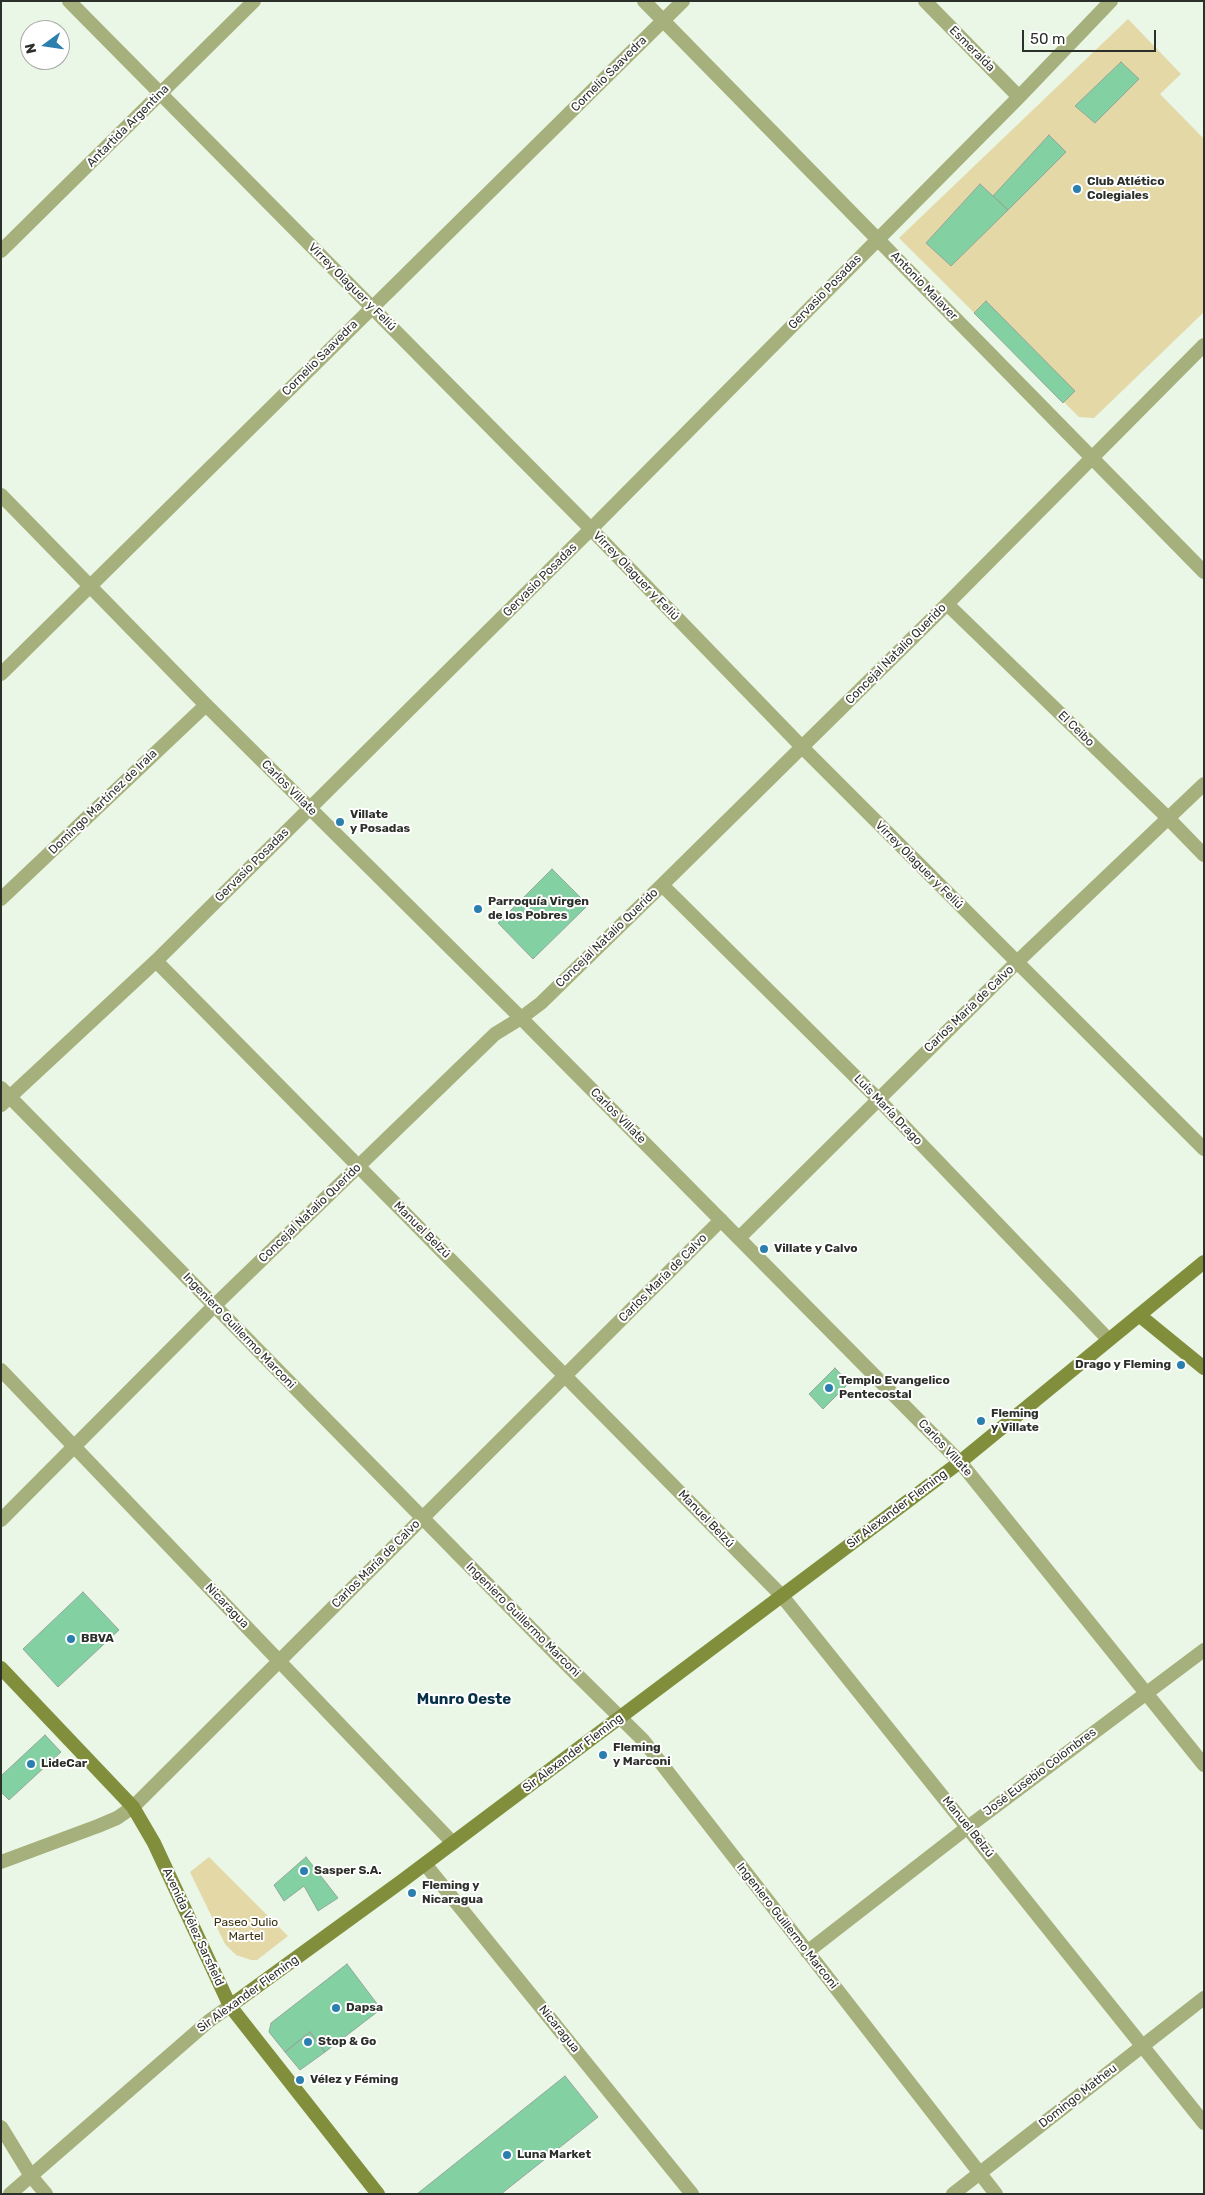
<!DOCTYPE html>
<html>
<head>
<meta charset="utf-8">
<style>
	body { margin:0 }
	#map { position:relative; width:1205px; height:2195px; overflow:hidden; background:#eaf6e6; font-family:Rubik,sans-serif }
	canvas { display:block }
	.frame { position:absolute; inset:0; border:2px solid #2c302a; pointer-events:none }
	.north { position:absolute; left:20px; top:20px; width:50px; height:50px; box-sizing:border-box; background:#fff; border:1px solid #abacaa; border-radius:50%; rotate:256deg; font-size:14px; font-weight:700; line-height:20px; text-align:center; color:#2c302a }
	.north::after { content:''; display:block; margin:auto; width:18px; height:22px; background:#2a7faf; clip-path:polygon(50% 0,100% 100%,50% 72%,0 100%) }
	.scale { position:absolute; left:1022px; top:30px; width:134px; height:22px; box-sizing:border-box; border:2px solid #2c302a; border-top:0; padding-left:6px; font-size:15px; line-height:18px; white-space:nowrap; color:#2c302a; -webkit-text-stroke:4px #fff; paint-order:stroke }
</style>
</head>
<body>
<div id="map">
<canvas width="1205" height="2195"></canvas>
<div class="frame"></div>
<div class="north">N</div>
<div class="scale">50 m</div>
</div>
<script>
const ctx = document.querySelector('canvas').getContext('2d');
ctx.lineJoin = 'round';
function fill(path, color) {
  ctx.fillStyle = color;
  ctx.fill(path, 'evenodd');
}
function shape(rows) {
  const path = new Path2D();
  for (const r of rows) {
    path.moveTo(r[0], r[1]);
    for (let i = 2; i < r.length; i += 2) path.lineTo(r[i], r[i + 1]);
  }
  return path;
}
function strokePath(path, color, width, dash) {
  ctx.strokeStyle = color;
  ctx.lineWidth = width;
  ctx.lineCap = dash ? 'butt' : 'round';
  ctx.setLineDash(dash || []);
  ctx.stroke(path);
}
function write(font, color, halo, rows, align = 'center') {
  ctx.font = font + ' Rubik,sans-serif';
  ctx.lineWidth = 4;
  ctx.setLineDash([]);
  ctx.textBaseline = 'middle';
  ctx.strokeStyle = halo;
  ctx.fillStyle = color;
  for (const [text, x, y, turn = 0] of rows) {
    ctx.save();
    ctx.translate(x, y);
    ctx.rotate((+turn || 0) * Math.PI / 180);
    ctx.textAlign = isNaN(turn) ? turn : align;
    if (halo) ctx.strokeText(text, 0, 0);
    ctx.fillText(text, 0, 0);
    ctx.restore();
  }
}
fill(shape([
	[1128,19,1181,74,1160,94,1204,139,1204,312,1094,418,1079,417,899,238],
	[209,1857,288,1936,257,1960,251,1960,236,1955,225,1944,190,1872]
]), '#e3d8a6');
const building = shape([
	[1121,62,1139,79,1095,123,1075,106,1121,62],
	[1049,135,1066,152,1008,210,993,196,1049,135],
	[980,184,1008,210,951,266,926,243,980,184],
	[986,301,1075,391,1063,403,974,313,986,301],
	[552,869,588,905,533,959,498,923,552,869],
	[835,1368,849,1383,823,1409,809,1394,835,1368],
	[83,1592,119,1630,58,1687,23,1649,83,1592],
	[45,1735,61,1752,9,1800,1,1792,1,1776,45,1735],
	[306,1857,338,1898,318,1911,304,1886,284,1901,274,1885,306,1857],
	[347,1964,381,2009,325,2052,310,2032,285,2052,269,2032,271,2023,347,1964],
	[310,2032,325,2052,300,2070,285,2052,310,2032],
	[565,2076,598,2117,501,2194,417,2194,565,2076]
]);
fill(building, '#83d0a3');
strokePath(building, '#95a69b', 1);
strokePath(shape([
	[69,1,591,529,802,747,1204,1149],
	[644,1,1204,572],
	[925,1,1019,97],
	[1,251,254,1],
	[947,604,1168,818,1204,855],
	[1,674,683,1],
	[662,885,878,1099,1108,1339],
	[1,899,206,705],
	[156,961,782,1596,1204,2123],
	[1,1088,556,1654,643,1740,996,2194],
	[1,1105,156,961,591,529,1019,97,1111,1],
	[739,1238,1017,962,1204,784],
	[1,1370,453,1843],
	[960,1462,1204,1765],
	[1,1520,214,1306,495,1034,521,1018,541,1003,662,885,947,604,1204,345],
	[133,1807,721,1220],
	[425,1864,692,2194],
	[807,1952,968,1827,1204,1650],
	[1,2127,31,2176,46,2194],
	[10,2194,209,2021,230,2006],
	[953,2194,1204,1998]
]), '#a6b07c', 14);
strokePath(shape([
	[1,495,206,705,521,1018,960,1462],
	[1,1862,98,1826,117,1818,133,1807]
]), '#a6b07c', 14);
strokePath(shape([
	[1139,1315,1204,1368],
	[1,1668,133,1807,154,1843,230,2006,378,2194],
	[230,2006,402,1881,960,1462,1204,1262]
]), '#818f3c', 14);
for (const [x, y, r, color] of [
	[1077,189,5,"#2a7faf"],
	[340,822,5,"#2a7faf"],
	[478,909,5,"#2a7faf"],
	[764,1249,5,"#2a7faf"],
	[1181,1365,5,"#2a7faf"],
	[829,1388,5,"#2a7faf"],
	[981,1421,5,"#2a7faf"],
	[71,1639,5,"#2a7faf"],
	[603,1755,5,"#2a7faf"],
	[31,1764,5,"#2a7faf"],
	[304,1871,5,"#2a7faf"],
	[412,1893,5,"#2a7faf"],
	[336,2008,5,"#2a7faf"],
	[308,2042,5,"#2a7faf"],
	[300,2080,5,"#2a7faf"],
	[507,2155,5,"#2a7faf"]
]) {
  const dot = new Path2D();
  dot.arc(x, y, r, 0, 2 * Math.PI);
  ctx.fillStyle = color;
  ctx.fill(dot);
  strokePath(dot, '#fff', 2);
}
write('12px', '#2c302a', '#fff', [
	["Esmeralda",972,49,45],
	["Cornelio Saavedra",609,74,-45],
	["Antartida Argentina",128,126,-45],
	["Antonio Malaver",924,286,46],
	["Virrey Olaguer y Feliú",352,287,45],
	["Gervasio Posadas",825,292,-46],
	["Cornelio Saavedra",320,358,-45],
	["Virrey Olaguer y Feliú",636,576,46],
	["Gervasio Posadas",540,580,-45],
	["Concejal Natalio Querido",896,654,-45],
	["El Ceibo",1076,729,44],
	["Carlos Villate",289,788,45],
	["Domingo Martínez de Irala",103,802,-44],
	["Gervasio Posadas",252,865,-45],
	["Virrey Olaguer y Feliú",919,865,45],
	["Concejal Natalio Querido",607,938,-44],
	["Carlos María de Calvo",969,1009,-44],
	["Luis María Drago",888,1110,46],
	["Carlos Villate",618,1116,45],
	["Concejal Natalio Querido",310,1213,-44],
	["Manuel Belzú",422,1230,45],
	["Carlos María de Calvo",663,1278,-45],
	["Ingeniero Guillermo Marconi",239,1331,46],
	["Carlos Villate",945,1448,47],
	["Sir Alexander Fleming",897,1509,-37],
	["Manuel Belzú",706,1519,46],
	["Carlos María de Calvo",376,1564,-45],
	["Nicaragua",227,1606,46],
	["Ingeniero Guillermo Marconi",523,1620,45],
	["Sir Alexander Fleming",573,1753,-37],
	["José Eusebio Colombres",1040,1772,-37],
	["Manuel Belzú",968,1827,51],
	["Ingeniero Guillermo Marconi",787,1926,52],
	["Avenida Vélez Sarsfield",193,1927,65],
	["Sir Alexander Fleming",248,1994,-36],
	["Nicaragua",559,2029,51],
	["Domingo Matheu",1078,2096,-38]
]);
write('bold 12px', '#2c302a', '#fff', [
	["Club Atlético",1087,182],
	["Colegiales",1087,196],
	["Villate",350,815],
	["y Posadas",350,829],
	["Parroquía Virgen",488,902],
	["de los Pobres",488,916],
	["Villate y Calvo",774,1249],
	["Drago y Fleming",1171,1365,"right"],
	["Templo Evangelico",839,1381],
	["Pentecostal",839,1395],
	["Fleming",991,1414],
	["y Villate",991,1428],
	["BBVA",81,1639],
	["Fleming",613,1748],
	["y Marconi",613,1762],
	["LideCar",41,1764],
	["Sasper S.A.",314,1871],
	["Fleming y",422,1886],
	["Nicaragua",422,1900],
	["Dapsa",346,2008],
	["Stop & Go",318,2042],
	["Vélez y Féming",310,2080],
	["Luna Market",517,2155]
], 'left');
write('12px', '#39320f', '#fff', [
	["Paseo Julio",246,1923],
	["Martel",246,1937]
]);
write('bold 15px', '#063047', '#fff', [
	["Munro Oeste",464,1700]
]);
</script>
</body>
</html>
